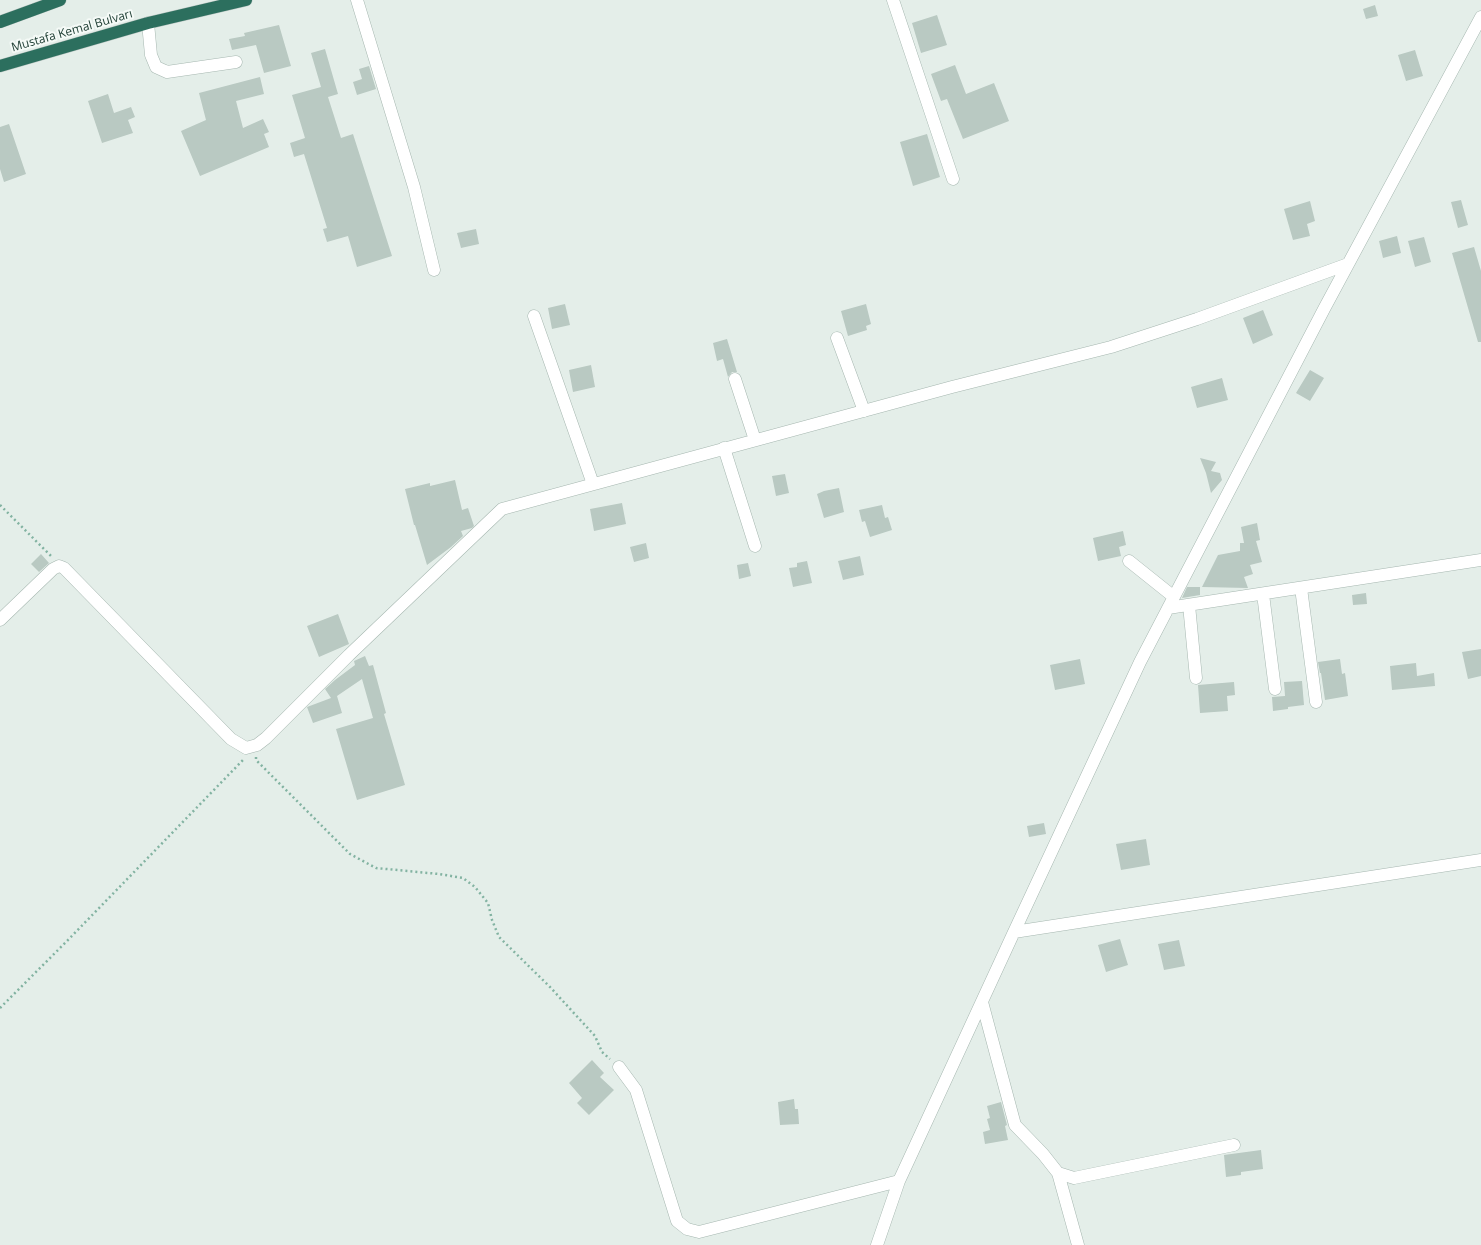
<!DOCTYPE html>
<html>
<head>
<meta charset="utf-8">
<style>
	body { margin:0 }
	canvas { display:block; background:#e4eee9 }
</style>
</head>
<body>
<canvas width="1481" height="1245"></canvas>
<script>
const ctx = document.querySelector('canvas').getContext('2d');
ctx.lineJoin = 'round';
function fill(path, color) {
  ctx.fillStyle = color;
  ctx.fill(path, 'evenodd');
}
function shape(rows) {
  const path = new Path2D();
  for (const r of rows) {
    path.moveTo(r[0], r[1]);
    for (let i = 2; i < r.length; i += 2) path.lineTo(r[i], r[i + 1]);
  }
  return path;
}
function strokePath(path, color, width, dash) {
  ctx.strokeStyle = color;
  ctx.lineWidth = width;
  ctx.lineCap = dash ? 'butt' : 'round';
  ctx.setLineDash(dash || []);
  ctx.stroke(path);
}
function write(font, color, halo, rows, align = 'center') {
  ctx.font = font + ' "Open Sans",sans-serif';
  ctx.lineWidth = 4;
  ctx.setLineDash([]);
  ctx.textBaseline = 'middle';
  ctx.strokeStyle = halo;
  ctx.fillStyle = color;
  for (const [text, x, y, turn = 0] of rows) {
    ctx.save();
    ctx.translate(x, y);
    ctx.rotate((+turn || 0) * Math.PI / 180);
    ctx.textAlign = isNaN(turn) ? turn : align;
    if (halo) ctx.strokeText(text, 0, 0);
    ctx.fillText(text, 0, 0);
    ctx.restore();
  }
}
fill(shape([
	[1375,5,1378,16,1366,19,1363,9],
	[937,15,947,45,921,53,912,23],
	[279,25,291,66,264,73,256,45,232,50,229,39,245,36,244,33],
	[325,49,338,94,328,97,341,138,353,134,392,256,357,267,348,236,327,242,323,229,327,228,304,154,294,157,290,143,305,138,292,95,321,87,311,53],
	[1415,50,1423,76,1406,81,1398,55],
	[955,65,966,94,994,83,1009,121,963,139,947,99,941,101,931,74],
	[369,66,376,89,357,95,353,82,362,79,359,69],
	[260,77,264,94,236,101,243,128,263,119,269,132,264,134,269,147,200,176,181,131,206,120,199,93],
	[108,94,114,113,131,107,135,117,128,120,133,133,102,143,88,101],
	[9,124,26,174,4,182,0,169,0,127],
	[927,134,940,177,913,186,900,142],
	[1461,200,1468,225,1458,228,1451,202],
	[1310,201,1315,221,1307,224,1310,236,1293,240,1284,209],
	[476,229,479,244,461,248,457,233],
	[1397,236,1401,253,1383,258,1379,241],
	[1424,237,1431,262,1415,267,1408,241],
	[1474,247,1481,271,1481,342,1478,342,1452,253],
	[565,304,570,325,552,329,548,308],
	[866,304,871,324,866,326,867,330,848,336,841,311],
	[1263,310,1273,335,1253,344,1243,318],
	[727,339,737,372,732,372,728,377,723,359,717,361,713,343],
	[591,365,595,387,573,392,569,370],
	[1310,370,1324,378,1310,401,1296,393],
	[1222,378,1228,400,1197,408,1191,387],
	[1200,458,1216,462,1211,471,1220,473,1222,480,1211,493,1206,473],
	[785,474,789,493,776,496,772,476],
	[455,480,462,510,468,508,474,526,472,528,461,531,463,536,451,547,427,565,415,525,414,525,405,489,430,483,430,486],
	[839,488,844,512,824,518,817,494,824,491],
	[622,503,626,524,594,531,590,509],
	[882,505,885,518,888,517,892,530,870,537,865,521,862,522,859,510],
	[1257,523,1260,540,1256,541,1262,562,1250,565,1253,574,1244,577,1248,588,1202,587,1218,555,1240,551,1240,543,1244,543,1241,527],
	[1123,531,1126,545,1119,547,1121,556,1098,561,1093,538],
	[646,543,649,558,634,562,630,547],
	[41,554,49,563,39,572,31,564],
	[860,556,864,575,843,580,838,561],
	[807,561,812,583,793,587,789,568,797,567,797,563],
	[748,563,751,576,739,579,737,565],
	[1187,587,1200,587,1200,595,1182,598],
	[1366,593,1367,604,1353,605,1352,595],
	[338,614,349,644,319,657,307,626],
	[1481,649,1481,676,1468,679,1462,652],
	[365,656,369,666,373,665,386,713,384,714,405,785,357,800,336,729,373,718,362,679,337,696,342,713,313,723,307,707,331,698,325,689,335,680,355,665,354,661],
	[1080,659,1085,684,1055,690,1050,665],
	[1340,659,1342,674,1345,673,1348,696,1325,700,1321,673,1320,673,1318,662],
	[1416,663,1417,676,1434,673,1435,686,1392,690,1390,666],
	[1302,681,1304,705,1288,707,1288,709,1273,711,1272,697,1285,696,1284,682],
	[1234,682,1235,695,1227,696,1228,711,1200,713,1198,685],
	[1044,823,1046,834,1029,837,1027,826],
	[1146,839,1150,865,1121,870,1116,844],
	[1120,939,1128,965,1106,972,1098,945],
	[1179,940,1185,966,1164,970,1158,944],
	[592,1060,604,1073,600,1077,614,1090,589,1115,577,1103,582,1098,569,1083],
	[794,1099,795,1109,798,1109,799,1124,780,1125,778,1102],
	[1001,1102,1007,1125,1005,1126,1008,1140,985,1144,983,1132,990,1130,987,1119,990,1118,987,1106],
	[1261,1150,1263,1169,1241,1172,1241,1175,1226,1177,1224,1155]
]), '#b9c9c2');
const minor = shape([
	[357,0,414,187,434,270],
	[893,0,953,179],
	[148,23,151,55,156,67,167,72,236,62],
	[534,316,593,484],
	[837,338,864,411],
	[735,379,755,440],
	[724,448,755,546],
	[1129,561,1174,597],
	[1301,588,1316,702],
	[1263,594,1275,689],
	[1189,605,1196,678],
	[1168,608,1481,560],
	[0,620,53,569,59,566,64,568,231,739,246,748,257,745,266,738,349,655,502,509,952,387,1111,347,1197,319,1348,264],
	[1014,932,1140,662,1324,309,1481,17],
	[982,1002,1015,1125,1043,1154,1058,1173,1074,1178,1234,1145],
	[619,1067,636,1090,677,1221,687,1229,699,1232,899,1181,877,1245],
	[1058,1173,1078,1245],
	[899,1181,1014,932,1481,860]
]);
const highway = shape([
	[0,22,60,0],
	[0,66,148,23,246,0]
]);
strokePath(minor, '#a6b7b0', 13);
strokePath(highway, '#c1cac7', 13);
strokePath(shape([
	[0,505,52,557],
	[256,757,256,760,350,854,376,868,439,874,463,878,475,887,488,903,492,920,499,937,550,987,595,1036,602,1052,610,1059],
	[0,1008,67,941,243,760]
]), '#83b3a2', 2.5, [2, 3]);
strokePath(minor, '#fff', 12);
strokePath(highway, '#2c6f5e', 12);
write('12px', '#224137', '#f5faf7', [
	["Mustafa Kemal Bulvarı",72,31,-16]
]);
</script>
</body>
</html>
